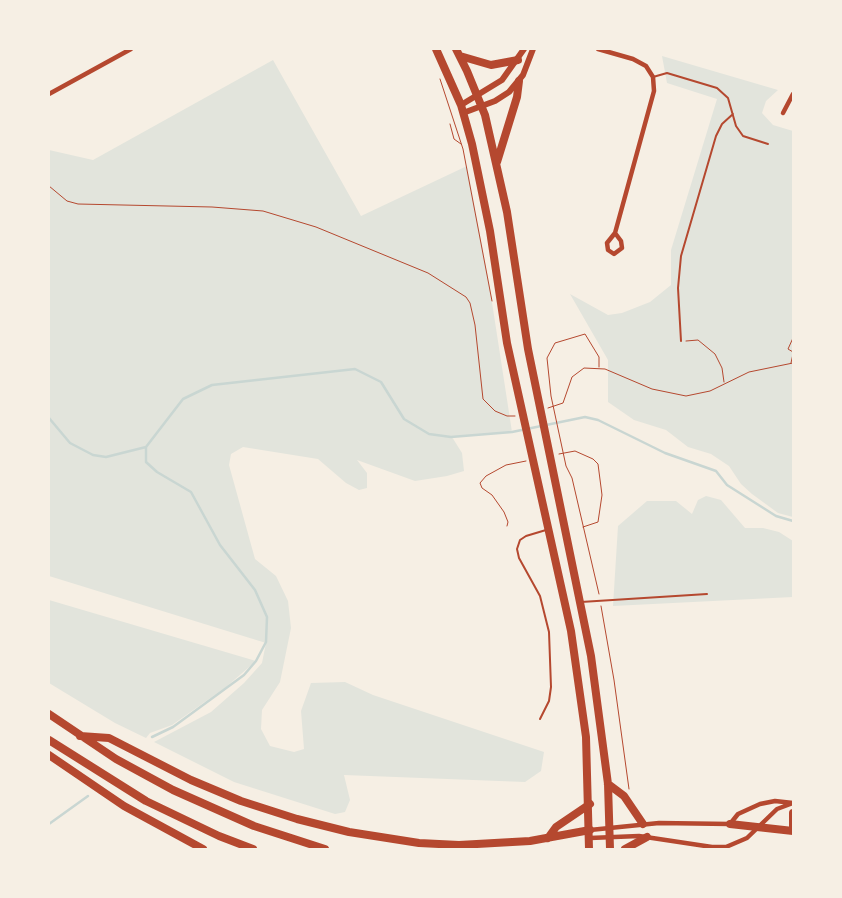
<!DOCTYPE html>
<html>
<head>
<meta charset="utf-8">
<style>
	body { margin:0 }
	#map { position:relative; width:842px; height:898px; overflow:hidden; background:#f6efe4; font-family:Rubik,sans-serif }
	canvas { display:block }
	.frame { position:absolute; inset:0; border:50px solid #f6efe4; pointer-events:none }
</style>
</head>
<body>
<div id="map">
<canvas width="842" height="898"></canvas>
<div class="frame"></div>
</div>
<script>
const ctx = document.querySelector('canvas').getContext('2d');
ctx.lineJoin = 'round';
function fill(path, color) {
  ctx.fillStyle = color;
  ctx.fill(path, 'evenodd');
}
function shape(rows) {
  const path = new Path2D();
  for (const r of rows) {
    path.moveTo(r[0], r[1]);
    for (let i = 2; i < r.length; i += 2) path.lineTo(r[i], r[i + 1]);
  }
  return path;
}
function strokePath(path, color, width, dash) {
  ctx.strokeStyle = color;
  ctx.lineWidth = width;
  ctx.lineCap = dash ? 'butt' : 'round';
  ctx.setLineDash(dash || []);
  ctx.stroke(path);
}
fill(shape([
	[662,56,778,90,766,101,762,113,773,125,793,131,793,517,778,513,752,494,741,484,729,466,711,454,688,447,666,430,634,420,608,402,608,360,570,294,608,315,622,313,650,302,671,285,671,250,717,99,667,83],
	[273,60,361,216,467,166,489,283,512,432,452,437,462,453,464,471,447,476,415,481,357,460,367,473,367,488,359,490,346,483,318,459,243,447,231,454,229,465,255,559,276,576,288,601,291,628,280,682,262,710,261,729,270,746,294,752,304,749,301,711,311,683,345,682,373,695,544,752,541,771,525,782,344,775,350,800,345,812,335,814,234,782,154,742,211,712,244,683,262,663,266,643,49,576,49,150,93,160],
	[706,496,721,500,745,528,763,528,779,532,793,541,793,597,613,606,618,526,647,501,676,501,692,514,698,500],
	[49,600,256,661,226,687,172,725,150,733,146,738,115,723,49,683]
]), '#e2e4dc');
strokePath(shape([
	[49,418,70,443,93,455,106,457,146,447,183,399,212,385,355,369,381,382,404,419,429,434,451,437,512,432,585,417,598,420,665,453,716,471,727,485,776,516,793,521],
	[146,447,146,462,157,472,191,492,220,545,255,590,267,617,266,642,256,661,244,675,173,727,152,737],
	[49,824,88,796]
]), '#c9d6d2', 2.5);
strokePath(shape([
	[440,79,463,149,492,301],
	[450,124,454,139,461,144],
	[49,186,67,201,78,204,212,207,263,211,316,227,428,273,466,297,470,303,475,325,483,399,495,411,507,416,515,416],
	[793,338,788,349,793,352],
	[686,341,698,340,715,354,722,368,724,382],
	[791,363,793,354],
	[548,408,563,403,572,377,584,368,605,369,652,389,686,396,710,391,749,372,793,363],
	[559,454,575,451,593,459,598,464,602,495,598,522,583,527],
	[507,526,508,522,504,512,492,495,482,488,480,483,486,476,506,465,526,461],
	[599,594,572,478,566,466,551,396,547,358,555,343,585,334,599,357,599,367],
	[601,606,614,680,629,789]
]), '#b5482f', 1);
strokePath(shape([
	[653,77,667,73,717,88,728,98,736,126,743,136,768,144],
	[681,341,678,288,681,256,716,136,722,124,733,114],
	[581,602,707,594],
	[540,719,549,701,551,687,549,632,540,596,519,558,517,549,520,540,526,536,546,530]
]), '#b5482f', 2);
strokePath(shape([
	[598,49,633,59,646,66,653,77,654,91,615,233],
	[49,94,131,49],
	[783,113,793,94],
	[615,233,621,241,622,248,614,254,608,250,607,243,615,233],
	[590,830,659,823,730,824,738,814,760,804,775,801,793,803],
	[590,838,639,836,712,847,726,847,747,838,777,809,793,803]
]), '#b5482f', 4.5);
strokePath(shape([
	[461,105,502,80,524,49],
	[463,113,495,101,509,92,523,75,533,49]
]), '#b5482f', 6);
strokePath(shape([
	[436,49,461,105,472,144,490,231,507,343,571,631,586,737,589,849],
	[456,49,467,71,485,115,507,212,528,349,591,656,608,784,610,849],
	[460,56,491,65,518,60],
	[497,162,517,97,519,81],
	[608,784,624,796,643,824],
	[625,849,647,837]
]), '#b5482f', 8);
strokePath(shape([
	[49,714,116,759,173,790,254,826,325,849],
	[80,736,109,738,191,780,241,801,297,819,349,832,419,843,459,845,530,841,590,830],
	[49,740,146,801,219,836,253,849],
	[49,755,124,806,203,849],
	[793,813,793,830],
	[730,824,793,831],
	[548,838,556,827,590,804]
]), '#b5482f', 8);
</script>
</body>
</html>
